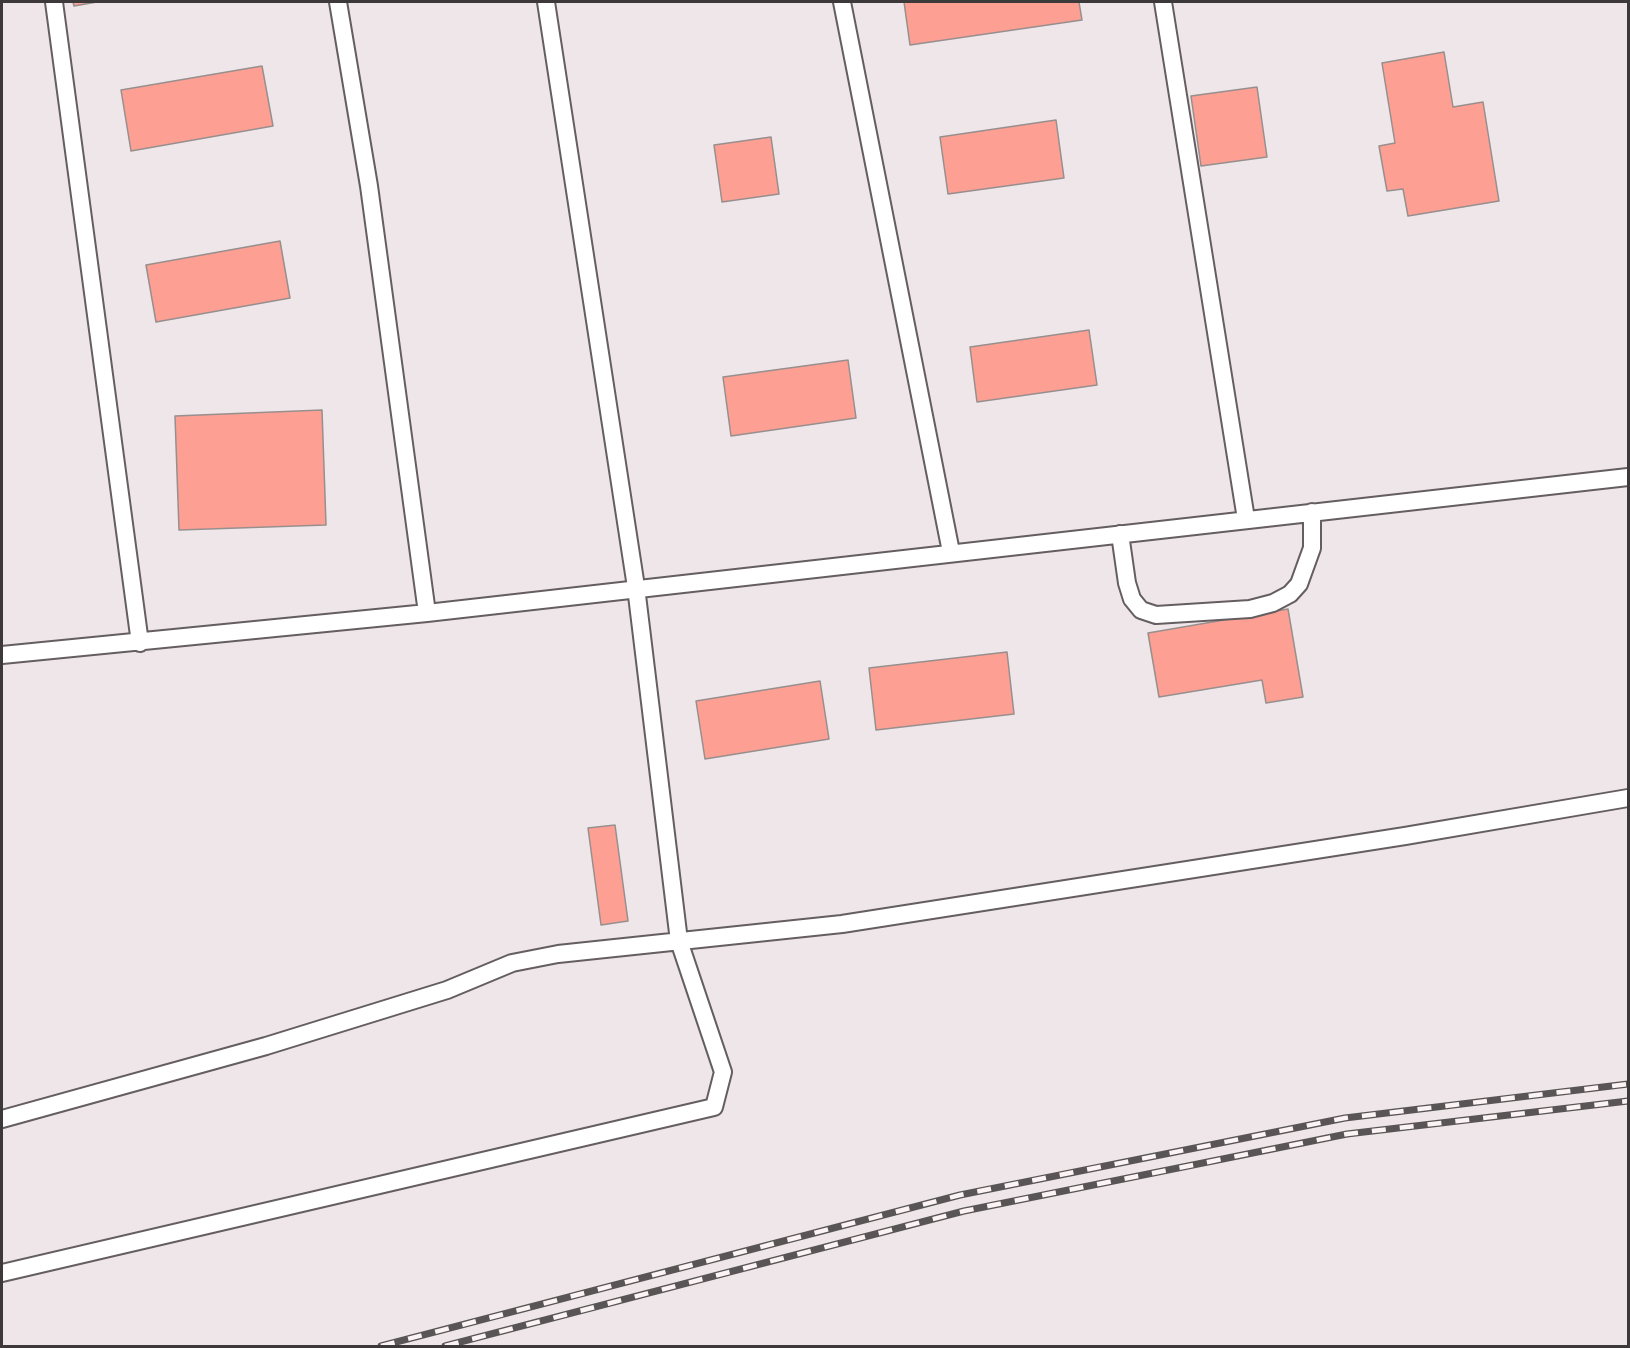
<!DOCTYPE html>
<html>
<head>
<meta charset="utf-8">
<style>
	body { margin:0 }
	#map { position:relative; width:1630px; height:1348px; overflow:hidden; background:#eee6e8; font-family:"Open Sans",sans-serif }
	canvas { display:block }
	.frame { position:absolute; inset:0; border:3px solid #3d393a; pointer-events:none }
</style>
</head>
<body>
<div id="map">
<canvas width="1630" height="1348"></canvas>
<div class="frame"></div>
</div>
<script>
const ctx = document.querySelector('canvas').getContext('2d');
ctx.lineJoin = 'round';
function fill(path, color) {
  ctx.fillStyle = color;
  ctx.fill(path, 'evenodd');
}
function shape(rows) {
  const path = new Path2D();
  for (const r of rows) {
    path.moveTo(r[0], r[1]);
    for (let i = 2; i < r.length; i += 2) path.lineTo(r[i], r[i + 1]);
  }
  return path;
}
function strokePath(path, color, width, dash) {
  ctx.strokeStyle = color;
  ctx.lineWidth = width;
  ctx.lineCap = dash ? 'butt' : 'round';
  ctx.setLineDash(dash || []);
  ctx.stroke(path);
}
const building = shape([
	[73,2,97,2,74,6,73,2],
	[904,2,1079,2,1082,20,910,45,904,2],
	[1444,52,1453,107,1483,102,1499,201,1408,216,1403,189,1387,191,1379,146,1395,143,1382,63,1444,52],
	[262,66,273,126,131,151,121,90,262,66],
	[1257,87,1267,157,1201,166,1191,96,1257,87],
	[1056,120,1064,178,948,194,940,137,1056,120],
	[771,137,779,194,722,202,714,145,771,137],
	[280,241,290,298,156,322,146,265,280,241],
	[1089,330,1097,385,977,402,970,347,1089,330],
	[848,360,856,418,731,436,723,377,848,360],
	[322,410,326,525,179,530,175,416,322,410],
	[1288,609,1303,697,1266,703,1262,680,1159,697,1148,633,1288,609],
	[1007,652,1014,714,876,730,869,668,1007,652],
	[820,681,829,739,705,759,696,701,820,681],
	[615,825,628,921,601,925,588,828,615,825]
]);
fill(building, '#fe9f94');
strokePath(building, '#978f8e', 1.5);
const lane = shape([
	[54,2,140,643],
	[338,2,369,186,427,613],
	[842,2,951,552],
	[1163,2,1246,519],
	[1120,534,1127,583,1132,599,1141,610,1156,615,1250,609,1273,603,1290,594,1299,584,1312,548,1312,512],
	[2,655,427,613,1628,477],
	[2,1119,266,1046,447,990,512,963,558,954,842,924,1405,836,1628,798],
	[2,1273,714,1107,723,1072,679,941,636,587,546,2]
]);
strokePath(lane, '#655e60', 20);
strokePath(lane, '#fff', 16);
const rail = shape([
	[381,1346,960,1195,1345,1118,1628,1084],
	[445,1346,964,1211,1347,1134,1628,1101]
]);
strokePath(rail, '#595556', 7);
strokePath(rail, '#fcf3f5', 4.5, [14]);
</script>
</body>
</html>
